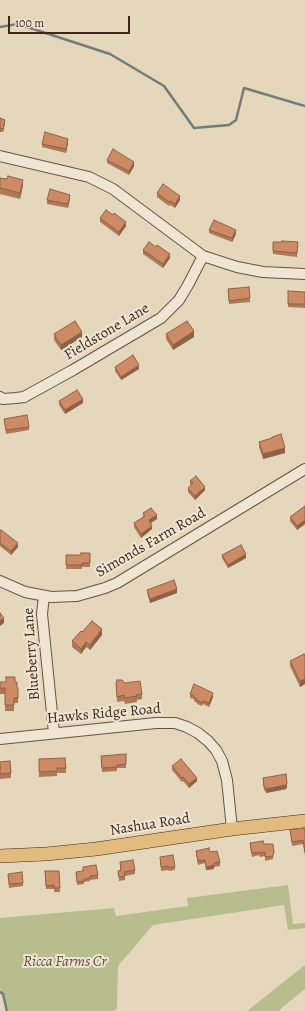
<!DOCTYPE html>
<html>
<head>
<meta charset="utf-8">
<style>
	body { margin:0 }
	#map { position:relative; width:305px; height:1011px; overflow:hidden; background:#e5d7bb; font-family:Alegreya,serif }
	canvas { display:block }
	.scale { position:absolute; left:8px; top:16px; width:122px; height:18px; box-sizing:border-box; border:2px solid #3e2518; border-top:0; padding-left:5px; font-size:12px; line-height:14px; white-space:nowrap; color:#3e2518; -webkit-text-stroke:3px #eee5d3; paint-order:stroke }
</style>
</head>
<body>
<div id="map">
<canvas width="305" height="1011"></canvas>
<div class="scale">100 m</div>
</div>
<script>
const ctx = document.querySelector('canvas').getContext('2d');
ctx.lineJoin = 'round';
function fill(path, color) {
  ctx.fillStyle = color;
  ctx.fill(path, 'evenodd');
}
function shape(rows) {
  const path = new Path2D();
  for (const r of rows) {
    path.moveTo(r[0], r[1]);
    for (let i = 2; i < r.length; i += 2) path.lineTo(r[i], r[i + 1]);
  }
  return path;
}
function strokePath(path, color, width, dash) {
  ctx.strokeStyle = color;
  ctx.lineWidth = width;
  ctx.lineCap = dash ? 'butt' : 'round';
  ctx.setLineDash(dash || []);
  ctx.stroke(path);
}
function write(font, color, halo, rows, align = 'center') {
  ctx.font = font + ' Alegreya,serif';
  ctx.lineWidth = 4;
  ctx.setLineDash([]);
  ctx.textBaseline = 'middle';
  ctx.strokeStyle = halo;
  ctx.fillStyle = color;
  for (const [text, x, y, turn = 0] of rows) {
    ctx.save();
    ctx.translate(x, y);
    ctx.rotate((+turn || 0) * Math.PI / 180);
    ctx.textAlign = isNaN(turn) ? turn : align;
    if (halo) ctx.strokeText(text, 0, 0);
    ctx.fillText(text, 0, 0);
    ctx.restore();
  }
}
fill(shape([
	[288,885,293,924,305,923,305,928,288,930,284,905,153,925,118,966,117,1009,112,1011,9,1011,5,1003,0,988,0,918,114,908,116,916,188,906,187,898],
	[305,965,305,989,278,1011,247,1011]
]), '#b8bd8d');
strokePath(shape([
	[0,27,18,24,110,54,164,86,194,128,229,125,236,120,244,88,305,106],
	[0,992,3,994,7,1011]
]), '#737d77', 2.5);
const minor = shape([
	[0,156,89,177,113,189,203,256,237,267,263,272,305,274],
	[0,397,3,399,16,398,24,397,73,370,161,318,179,300,188,285,203,256],
	[0,581,25,592,51,597,77,596,105,588,117,583,305,469],
	[44,596,42,614,54,733],
	[0,739,156,723,175,723,187,727,198,733,208,741,216,750,222,761,227,780,232,829]
]);
const major = shape([
	[0,856,46,854,96,849,232,829,305,821]
]);
strokePath(minor, '#685241', 12);
strokePath(major, '#3e2518', 14);
strokePath(minor, '#eee5d3', 10);
strokePath(major, '#e2bc7e', 13);
fill(shape([
	[0,118,5,123,3,132,0,132],
	[68,143,66,153,42,147,42,144],
	[107,160,134,166,129,175,107,163],
	[0,178,23,185,20,199,0,194],
	[157,193,180,200,175,208,170,205,169,206,157,197],
	[70,198,68,208,47,204,47,200],
	[100,218,126,226,119,236,100,222],
	[209,230,236,234,232,242,209,233],
	[273,242,298,242,297,257,273,254],
	[143,250,170,258,163,268,143,254],
	[228,289,250,298,250,302,229,304],
	[305,292,305,308,288,307,288,304],
	[54,334,82,337,61,350,54,340],
	[166,334,194,337,173,350,166,339],
	[115,367,139,369,121,380,115,371],
	[59,401,83,403,65,414,59,405],
	[4,419,29,427,29,430,6,434],
	[272,437,285,453,263,459,259,447,259,442,272,439],
	[190,481,205,490,195,500,188,492,188,488,191,485,190,484],
	[305,506,305,524,297,530,290,521,290,517],
	[143,513,157,519,151,523,152,529,141,538,134,527,134,523,143,517],
	[0,531,18,547,11,555,0,546],
	[90,553,90,567,82,567,82,569,66,569,66,555,81,555],
	[222,555,246,558,228,568,222,558],
	[147,590,177,593,150,603,147,593],
	[82,632,102,635,90,650,86,647,81,654,72,647,72,641],
	[305,655,305,684,300,687,290,666,290,661],
	[0,682,15,682,17,687,18,688,18,703,14,703,14,711,5,711,5,694,0,694],
	[116,683,125,683,142,694,142,699,137,700,137,702,125,704,124,701,117,702],
	[190,694,213,697,209,707,203,704,202,706,197,704,197,703,194,701,194,699,190,698],
	[126,754,126,768,117,768,117,771,102,772,101,760],
	[39,759,66,768,66,773,57,773,57,776,39,777],
	[0,762,11,773,11,778,0,779],
	[172,766,197,781,189,788,183,781,182,782,172,770],
	[263,778,287,787,286,789,266,793,265,790,264,791],
	[290,830,305,832,305,856,303,844,292,846],
	[250,843,264,844,274,857,273,857,273,859,265,861,265,856,260,857,259,855,252,857,250,847],
	[196,851,210,852,220,862,220,866,214,867,214,869,206,870,205,863,198,865,196,854],
	[160,857,175,867,175,870,169,871,168,870,161,871],
	[120,862,135,870,135,874,125,876,125,880,119,881,118,871,120,870],
	[83,867,98,875,98,879,90,880,90,881,84,882,84,884,77,885,76,872,83,871],
	[45,871,59,871,60,892,54,892,54,889,46,889],
	[8,874,23,883,23,886,9,888]
]), '#af7856');
fill(shape([
	[5,120,5,123,3,132,3,129],
	[68,139,68,143,66,153,66,149],
	[134,162,134,166,129,175,129,171],
	[23,180,23,185,20,199,20,193],
	[70,195,70,198,68,208,68,204],
	[180,196,180,200,175,208,175,204],
	[126,222,126,226,119,236,119,232],
	[236,230,236,234,232,242,232,238],
	[170,254,170,258,163,268,163,264],
	[194,331,194,337,173,350,173,345],
	[82,332,82,337,61,350,61,345],
	[139,365,139,369,121,380,121,377],
	[83,399,83,403,65,414,65,410],
	[285,448,285,453,263,459,263,454],
	[205,487,205,490,195,500,195,496],
	[157,515,157,519,149,524,149,520],
	[305,520,305,524,297,530,297,526],
	[152,526,152,529,141,538,141,534],
	[18,543,18,547,11,555,11,551],
	[246,554,246,558,228,568,228,565],
	[177,589,177,593,150,603,150,599],
	[4,618,4,623,0,626,0,621],
	[102,629,102,635,90,650,90,645],
	[86,642,86,647,81,654,81,649],
	[305,679,305,684,300,687,300,681],
	[213,693,213,697,209,707,209,703],
	[197,778,197,781,189,788,189,784],
	[287,783,287,787,286,789,266,793,266,789],
	[214,865,214,869,206,870,206,867]
]), '#8f6146');
const building = shape([
	[0,118,5,120,3,129,0,128,0,118],
	[45,132,68,139,66,149,42,144,45,132],
	[113,149,134,162,129,171,107,160,113,149],
	[8,176,23,180,20,193,0,188,0,178,7,179,8,176],
	[163,184,180,196,175,204,170,201,169,202,157,193,163,184],
	[50,189,70,195,68,204,47,200,50,189],
	[106,210,113,215,114,213,126,222,119,232,100,218,106,210],
	[214,220,236,230,232,238,209,230,214,220],
	[282,241,298,242,297,253,273,251,273,242,282,242,282,241],
	[149,242,156,247,157,245,170,254,163,264,143,250,149,242],
	[249,287,250,298,229,301,228,289,249,287],
	[288,291,305,292,305,304,288,304,288,291],
	[75,321,82,332,61,345,54,334,75,321],
	[187,321,194,331,173,345,166,334,187,321],
	[133,355,139,365,121,377,115,367,133,355],
	[77,390,83,399,65,410,59,401,77,390],
	[27,415,29,427,6,430,4,419,27,415],
	[281,434,285,448,263,454,259,442,272,438,272,437,281,434],
	[196,476,205,487,195,496,188,488,193,483,190,481,196,476],
	[305,506,305,520,297,526,290,517,305,506],
	[151,508,157,515,149,520,152,526,141,534,134,523,145,516,143,513,151,508],
	[1,530,18,543,11,551,0,543,0,531,1,530],
	[241,545,246,554,228,565,222,555,241,545],
	[81,553,90,553,90,563,82,563,82,565,66,565,66,555,81,555,81,553],
	[174,580,177,589,150,599,147,590,174,580],
	[0,613,4,618,0,621,0,613],
	[92,621,102,629,90,645,86,642,81,649,72,641,81,631,82,632,92,621],
	[304,654,305,655,305,679,300,681,290,661,304,654],
	[6,677,15,677,15,682,17,682,17,687,18,688,18,698,14,698,14,705,5,705,5,688,0,688,0,682,6,682,6,677],
	[117,680,122,680,125,683,140,681,142,694,136,695,137,696,125,698,124,695,117,697,116,683,117,680],
	[194,684,213,693,209,703,203,701,202,703,197,700,197,699,194,697,194,696,190,694,194,684],
	[126,754,126,764,117,765,117,767,102,768,101,756,126,754],
	[65,758,66,768,57,768,57,771,39,772,39,759,65,758],
	[181,759,197,778,189,784,183,777,182,778,172,766,181,759],
	[10,761,11,773,0,774,0,762,10,761],
	[286,774,287,783,286,785,266,789,265,787,264,787,263,778,286,774],
	[304,828,305,832,305,852,303,840,292,842,290,830,304,828],
	[263,841,264,844,273,844,274,853,273,854,273,856,265,857,265,852,260,853,259,852,252,853,250,843,263,841],
	[209,848,210,852,217,851,220,862,214,863,214,865,206,867,205,860,198,861,196,851,209,848],
	[173,855,175,867,169,867,168,866,161,867,160,857,173,855],
	[133,860,135,870,124,872,125,876,119,877,118,871,121,870,120,862,133,860],
	[96,865,98,875,90,876,90,878,84,879,84,881,77,882,76,872,83,871,83,867,96,865],
	[45,871,59,871,60,888,54,888,54,885,46,886,45,871],
	[22,872,23,883,9,884,8,874,22,872]
]);
fill(building, '#cc8b64');
strokePath(building, '#8f6146', 1);
write('15px', '#3e2518', '#eee5d3', [
	["Fieldstone Lane",107,332,-31],
	["Simonds Farm Road",151,543,-30],
	["Blueberry Lane",32,654,-94],
	["Hawks Ridge Road",104,714,-5],
	["Nashua Road",150,825,-9]
]);
write('italic 15px', '#5c4b35', '#eee5d3', [
	["Ricca Farms Cr",65,962]
]);
</script>
</body>
</html>
